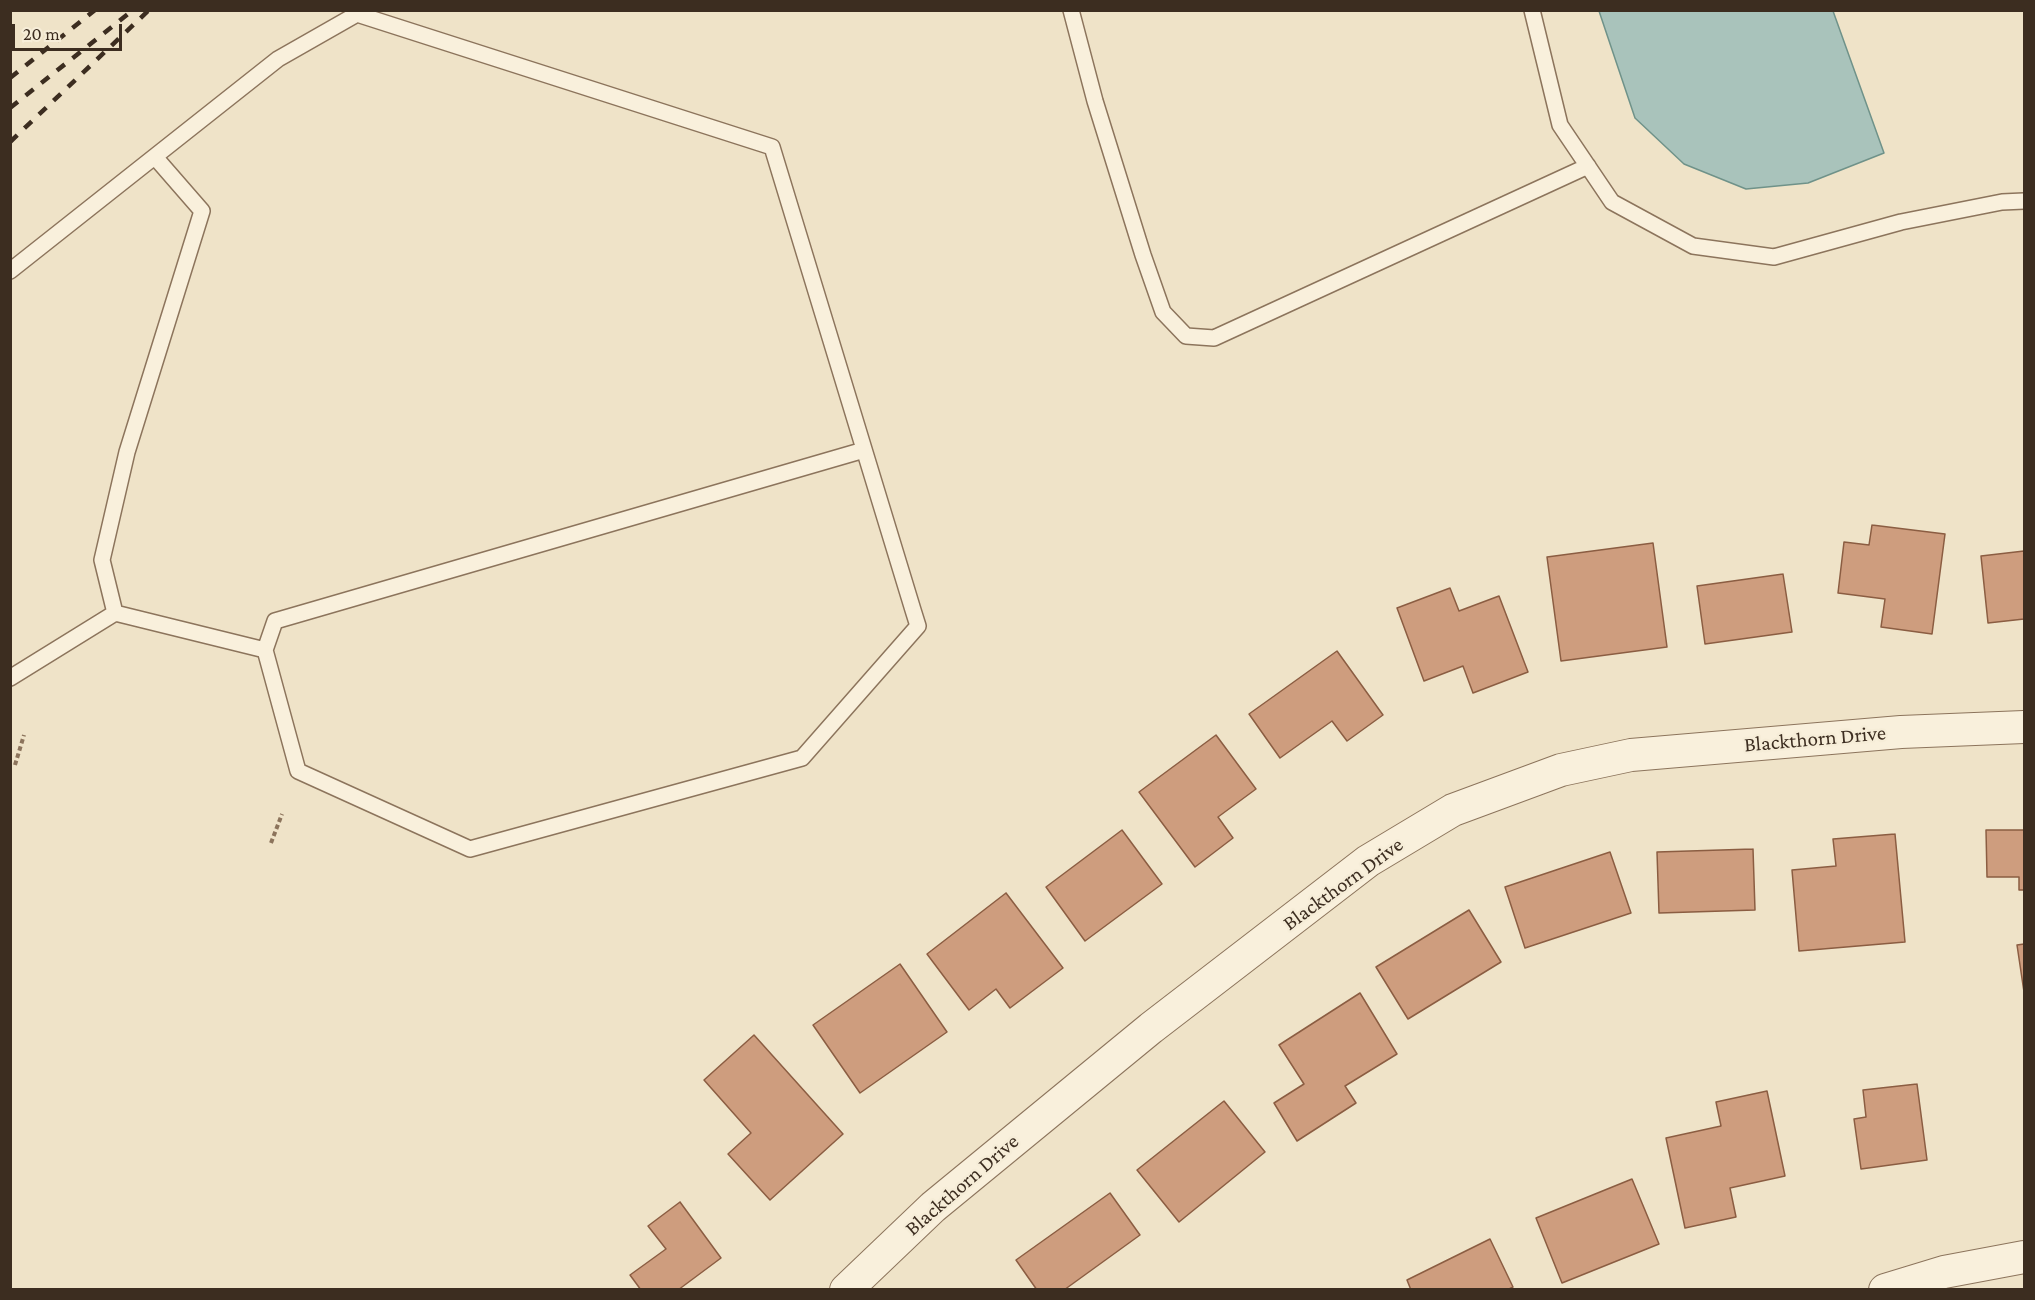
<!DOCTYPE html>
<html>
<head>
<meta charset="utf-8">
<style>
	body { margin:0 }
	#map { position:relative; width:2035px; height:1300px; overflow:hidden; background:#efe3c8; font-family:"Crimson Pro",serif }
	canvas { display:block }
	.frame { position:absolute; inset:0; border:12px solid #3c2d20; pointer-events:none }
	.scale { position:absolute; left:12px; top:24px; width:110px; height:27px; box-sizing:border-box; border:3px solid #3c2d20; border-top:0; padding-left:8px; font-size:18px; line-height:21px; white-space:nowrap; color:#3c2d20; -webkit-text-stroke:4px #f6edd8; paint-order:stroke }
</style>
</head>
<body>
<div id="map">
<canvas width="2035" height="1300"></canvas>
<div class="frame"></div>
<div class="scale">20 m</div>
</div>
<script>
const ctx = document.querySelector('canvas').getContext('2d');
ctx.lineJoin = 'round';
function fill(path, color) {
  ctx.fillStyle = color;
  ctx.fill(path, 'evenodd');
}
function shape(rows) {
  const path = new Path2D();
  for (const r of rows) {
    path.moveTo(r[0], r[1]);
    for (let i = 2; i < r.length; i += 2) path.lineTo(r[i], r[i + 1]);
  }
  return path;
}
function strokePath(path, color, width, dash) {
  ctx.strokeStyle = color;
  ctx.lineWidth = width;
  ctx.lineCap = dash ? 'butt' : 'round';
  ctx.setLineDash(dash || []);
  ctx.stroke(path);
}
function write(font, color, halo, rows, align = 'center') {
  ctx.font = font + ' "Crimson Pro",serif';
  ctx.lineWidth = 5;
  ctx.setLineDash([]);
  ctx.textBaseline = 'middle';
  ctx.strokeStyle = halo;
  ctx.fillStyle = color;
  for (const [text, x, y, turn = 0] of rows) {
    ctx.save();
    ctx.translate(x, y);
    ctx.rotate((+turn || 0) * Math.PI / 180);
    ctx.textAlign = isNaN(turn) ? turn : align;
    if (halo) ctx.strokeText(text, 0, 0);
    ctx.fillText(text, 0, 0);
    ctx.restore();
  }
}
const water = shape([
	[1599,11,1833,11,1884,153,1808,183,1746,189,1684,164,1635,118,1599,11]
]);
fill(water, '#a9c3bb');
strokePath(water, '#6f9289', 1.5);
const building = shape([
	[1872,525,1945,534,1932,634,1881,627,1885,599,1838,593,1844,542,1869,545,1872,525],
	[1653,543,1667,647,1561,661,1547,557,1653,543],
	[2024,551,2024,619,1988,623,1981,556,2024,551],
	[1783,574,1792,632,1705,644,1697,586,1783,574],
	[1450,588,1459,611,1499,596,1528,672,1473,693,1463,666,1424,681,1397,608,1450,588],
	[1337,651,1383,715,1347,741,1332,721,1280,758,1249,714,1337,651],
	[1216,735,1256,789,1218,817,1233,838,1195,867,1139,792,1216,735],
	[1122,830,1162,884,1085,941,1046,887,1122,830],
	[1986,830,2024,830,2024,890,2019,890,2019,877,1987,877,1986,830],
	[1895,834,1905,942,1799,951,1792,870,1836,866,1833,839,1895,834],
	[1753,849,1755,910,1659,913,1657,852,1753,849],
	[1610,852,1631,913,1525,948,1505,887,1610,852],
	[1006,893,1063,968,1010,1008,996,989,969,1010,927,954,1006,893],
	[1469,910,1501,962,1408,1019,1376,967,1469,910],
	[2024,944,2024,992,2017,945,2024,944],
	[900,964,947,1032,860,1093,813,1025,900,964],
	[1360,993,1397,1054,1345,1086,1356,1103,1297,1141,1274,1103,1304,1084,1279,1045,1360,993],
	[754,1035,843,1134,770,1200,728,1154,751,1133,704,1080,754,1035],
	[1917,1084,1927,1160,1861,1169,1854,1119,1866,1117,1863,1090,1917,1084],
	[1767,1091,1785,1176,1730,1188,1736,1217,1685,1228,1666,1138,1721,1126,1716,1102,1767,1091],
	[1224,1101,1265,1152,1179,1222,1137,1170,1224,1101],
	[1632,1179,1659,1244,1562,1283,1536,1218,1632,1179],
	[1110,1193,1140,1235,1064,1290,1037,1290,1016,1260,1110,1193],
	[680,1202,721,1258,678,1290,641,1290,630,1275,666,1249,648,1226,680,1202],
	[1490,1239,1513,1287,1507,1290,1411,1290,1407,1280,1490,1239]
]);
fill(building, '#ce9d7e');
strokePath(building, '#8b5d42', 1.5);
const service = shape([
	[1071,10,1095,101,1143,255,1163,312,1186,336,1214,338,1588,166],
	[1532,10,1560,125,1612,202,1693,246,1774,257,1901,222,2002,202,2024,201],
	[10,271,278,59,357,14,772,147,913,610,918,626,802,758,470,849,298,771,265,650,275,621,864,450],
	[115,613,102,560,127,452,202,211,155,157],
	[10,678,115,613,265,650]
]);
const minor = shape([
	[846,1290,933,1207,1151,1028,1368,861,1453,810,1561,770,1631,755,1901,732,2024,727],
	[1885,1290,1944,1272,2024,1257]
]);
strokePath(service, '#8c745c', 18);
strokePath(minor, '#8c745c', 34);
strokePath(shape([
	[15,765,24,735],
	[271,843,282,814]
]), '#8c745c', 4, [4.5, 3]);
strokePath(service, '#f9f0dc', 15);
strokePath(minor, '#f9f0dc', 32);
strokePath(shape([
	[10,78,95,10],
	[10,108,133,10],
	[10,142,149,10]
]), '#3c2d20', 4.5, [10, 10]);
write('21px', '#3c2d20', '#f6edd8', [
	["Blackthorn Drive",1815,739,-5],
	["Blackthorn Drive",1343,884,-36],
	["Blackthorn Drive",962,1185,-41]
]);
</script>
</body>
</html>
